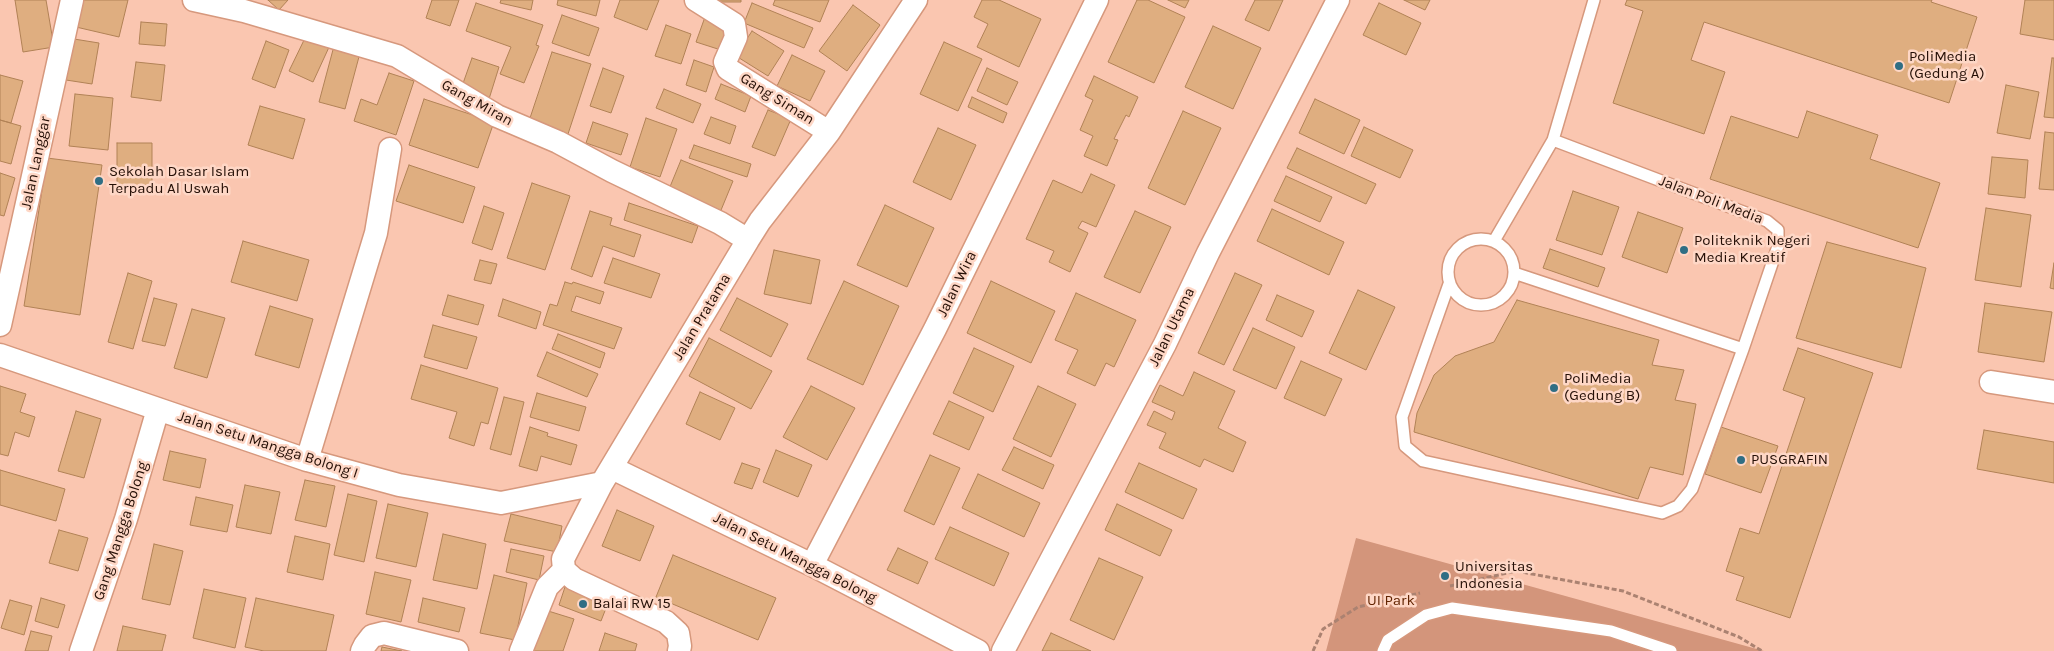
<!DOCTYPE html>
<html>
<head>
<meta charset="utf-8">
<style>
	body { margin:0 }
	canvas { display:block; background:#fac6b0 }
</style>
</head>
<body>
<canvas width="2054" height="651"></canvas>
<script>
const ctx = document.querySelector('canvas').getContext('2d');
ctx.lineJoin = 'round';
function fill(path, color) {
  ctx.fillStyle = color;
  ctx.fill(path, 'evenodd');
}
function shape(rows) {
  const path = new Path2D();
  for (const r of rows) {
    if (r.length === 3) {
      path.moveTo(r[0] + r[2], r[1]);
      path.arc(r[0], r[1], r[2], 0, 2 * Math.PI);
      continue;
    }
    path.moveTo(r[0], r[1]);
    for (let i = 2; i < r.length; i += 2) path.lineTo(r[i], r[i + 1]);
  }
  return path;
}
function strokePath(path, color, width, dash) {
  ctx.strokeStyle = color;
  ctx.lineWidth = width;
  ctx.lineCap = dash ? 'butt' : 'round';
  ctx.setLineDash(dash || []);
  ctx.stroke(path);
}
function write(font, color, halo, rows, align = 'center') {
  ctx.font = font + ' Karla,sans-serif';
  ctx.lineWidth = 5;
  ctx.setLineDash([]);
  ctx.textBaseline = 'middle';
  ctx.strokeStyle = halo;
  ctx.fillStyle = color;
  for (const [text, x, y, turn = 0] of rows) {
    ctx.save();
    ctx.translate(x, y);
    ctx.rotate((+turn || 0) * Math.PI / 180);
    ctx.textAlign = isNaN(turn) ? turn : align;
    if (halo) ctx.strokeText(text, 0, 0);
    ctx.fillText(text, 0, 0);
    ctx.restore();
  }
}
fill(shape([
	[1356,538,1764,651,1326,651]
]), '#d3957b');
const building = shape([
	[15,0,46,0,54,47,23,52,15,0],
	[82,0,128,0,119,37,76,27,82,0],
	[268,0,288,0,279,10,268,0],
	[432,0,459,0,450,26,426,18,432,0],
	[501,0,533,0,531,10,500,3,501,0],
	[558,0,600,0,596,16,557,5,558,0],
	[620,0,659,0,647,30,614,17,620,0],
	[718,0,741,0,741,2,718,2,718,0],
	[775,0,829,0,820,22,773,5,775,0],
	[982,0,999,0,1041,19,1019,67,977,47,988,24,974,17,982,0],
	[1137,0,1148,0,1185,17,1154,83,1108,62,1137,0],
	[1168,0,1189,0,1185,8,1168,0],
	[1255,0,1283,0,1269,31,1245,20,1255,0],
	[1404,0,1430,0,1425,10,1404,0],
	[1627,0,1932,0,1931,2,1977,17,1949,103,1704,22,1691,60,1725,72,1704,134,1613,103,1643,11,1625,5,1627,0],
	[2025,0,2054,0,2054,40,2020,34,2025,0],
	[476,3,543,25,536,45,539,46,524,83,500,74,511,47,466,31,476,3],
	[752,3,813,28,804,48,744,23,752,3],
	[1379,3,1421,23,1406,55,1363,35,1379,3],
	[853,5,880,25,847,71,819,51,853,5],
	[562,15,599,28,589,56,552,43,562,15],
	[705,17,732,26,724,51,696,42,705,17],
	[141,22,167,24,165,46,139,44,141,22],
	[666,25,691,34,681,64,655,56,666,25],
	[1213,26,1261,48,1233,109,1185,87,1213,26],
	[752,31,784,51,768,76,736,56,752,31],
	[307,34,330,45,313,82,289,71,307,34],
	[74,39,99,43,92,84,66,80,74,39],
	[266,41,289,50,275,88,252,79,266,41],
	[944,42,982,59,958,111,920,94,944,42],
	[334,46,360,53,345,109,319,102,334,46],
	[552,52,591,64,568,134,529,121,552,52],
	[792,55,825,71,810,101,777,86,792,55],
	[472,58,499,67,489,99,461,89,472,58],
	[2052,58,2054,58,2054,118,2044,117,2052,58],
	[694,60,714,67,706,92,686,85,694,60],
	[136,62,165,65,161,101,131,97,136,62],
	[603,68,624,76,611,113,590,106,603,68],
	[987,68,1018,82,1007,105,977,91,987,68],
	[389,73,414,81,396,135,354,121,361,99,377,105,389,73],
	[0,75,23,81,11,123,0,120,0,75],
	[1094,76,1138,97,1129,117,1126,115,1114,139,1118,140,1107,166,1084,156,1093,136,1080,130,1093,100,1085,96,1094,76],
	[721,84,751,96,745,112,715,99,721,84],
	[2006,85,2039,92,2030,139,1997,133,2006,85],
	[664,89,701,104,693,123,656,108,664,89],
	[75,94,113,98,108,150,69,146,75,94],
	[972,97,1007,113,1003,123,968,107,972,97],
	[424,99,494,122,478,168,409,145,424,99],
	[1315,99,1360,120,1344,154,1299,133,1315,99],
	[260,106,305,119,293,159,248,145,260,106],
	[768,110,791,119,775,156,752,147,768,110],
	[1183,111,1221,128,1185,205,1148,188,1183,111],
	[1807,111,1878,135,1870,159,1940,183,1918,248,1710,179,1731,116,1798,138,1807,111],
	[711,117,736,126,730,144,704,134,711,117],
	[646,118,677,129,660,177,630,167,646,118],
	[0,120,21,126,11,164,0,161,0,120],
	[593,122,628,134,621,155,586,143,593,122],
	[1364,127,1413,150,1400,178,1351,156,1364,127],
	[938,128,976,145,951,200,913,182,938,128],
	[2045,132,2054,133,2054,190,2039,189,2045,132],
	[117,143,152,143,152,188,117,188,117,143],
	[694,145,751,164,747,177,689,158,694,145],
	[1297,148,1376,184,1366,204,1287,168,1297,148],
	[1992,157,2028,160,2025,198,1988,194,1992,157],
	[47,158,102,165,80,315,24,306,47,158],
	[681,160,733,181,719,215,667,194,681,160],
	[409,165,475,187,463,223,396,201,409,165],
	[0,173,15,178,4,216,0,215,0,173],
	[1091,174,1115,185,1096,227,1082,221,1078,228,1088,233,1070,272,1049,262,1054,251,1026,239,1053,180,1082,193,1091,174],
	[1286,176,1332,197,1320,222,1274,201,1286,176],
	[532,183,570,196,545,270,507,258,532,183],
	[1573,191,1619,207,1602,255,1556,240,1573,191],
	[629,203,698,226,692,243,624,220,629,203],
	[885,205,934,228,907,287,857,265,885,205],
	[484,206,504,213,492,250,472,243,484,206],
	[1986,208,2031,215,2021,287,1975,280,1986,208],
	[1272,209,1344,242,1329,275,1257,241,1272,209],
	[590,211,612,218,610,225,641,235,634,257,603,246,592,277,571,269,590,211],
	[1135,211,1171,227,1140,293,1104,277,1135,211],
	[1638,212,1683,228,1667,273,1622,257,1638,212],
	[243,241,309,260,297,301,231,282,243,241],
	[1827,242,1926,268,1901,368,1796,338,1827,242],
	[1550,249,1605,268,1598,287,1543,268,1550,249],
	[774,250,820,260,811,304,764,294,774,250],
	[613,258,660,274,651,298,604,283,613,258],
	[480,260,497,264,491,284,474,280,480,260],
	[2054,263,2054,289,2050,288,2054,263],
	[128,273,152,281,133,349,108,342,128,273],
	[1235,273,1262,285,1224,365,1198,353,1235,273],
	[844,281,899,306,863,385,807,359,844,281],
	[991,281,1055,311,1031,363,967,333,991,281],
	[565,282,572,284,573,282,604,292,600,304,576,296,571,311,622,328,614,349,543,325,550,304,557,306,565,282],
	[1358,290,1395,307,1366,370,1329,353,1358,290],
	[1076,293,1136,320,1114,367,1106,363,1095,386,1067,373,1078,350,1055,340,1076,293],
	[448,295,484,305,478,325,442,315,448,295],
	[1277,295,1314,311,1302,337,1266,320,1277,295],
	[154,298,177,304,165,346,142,341,154,298],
	[737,298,788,324,771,357,720,330,737,298],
	[503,299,541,312,536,329,498,316,503,299],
	[1517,300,1659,340,1652,365,1684,370,1675,400,1696,404,1683,475,1650,467,1638,499,1414,432,1417,413,1434,375,1455,356,1494,342,1517,300],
	[1985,303,2052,312,2044,362,1978,352,1985,303],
	[270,306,313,319,299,368,255,355,270,306],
	[192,309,225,318,207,378,174,368,192,309],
	[433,325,477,337,467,369,424,357,433,325],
	[1253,328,1295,347,1276,389,1233,370,1253,328],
	[558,334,605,353,600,368,552,349,558,334],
	[709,338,772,371,751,409,689,376,709,338],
	[974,348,1014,366,993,412,953,393,974,348],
	[1798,348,1873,373,1790,618,1736,600,1744,577,1726,571,1740,528,1759,534,1805,398,1783,390,1798,348],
	[547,352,598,374,587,397,537,376,547,352],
	[1301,361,1342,379,1325,416,1284,398,1301,361],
	[421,365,498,388,488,424,481,422,474,446,449,438,457,412,411,399,421,365],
	[1194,372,1235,391,1218,428,1246,442,1233,472,1204,459,1200,467,1159,448,1166,433,1147,425,1154,411,1172,420,1175,412,1152,402,1160,385,1183,396,1194,372],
	[0,386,26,394,20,412,35,417,29,437,15,432,8,456,0,454,0,386],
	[811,386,855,408,827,460,783,437,811,386],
	[1038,386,1076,404,1051,457,1013,439,1038,386],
	[700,392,735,408,720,440,686,424,700,392],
	[537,393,586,407,579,431,530,417,537,393],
	[504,397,524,402,511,455,490,449,504,397],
	[949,401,984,417,969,450,933,434,949,401],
	[76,411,101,419,84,478,58,471,76,411],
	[530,427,548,433,547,436,577,445,571,465,541,456,537,471,519,466,530,427],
	[1721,427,1778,446,1761,493,1705,474,1721,427],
	[1984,430,2054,442,2054,483,1977,469,1984,430],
	[1014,447,1054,465,1043,489,1002,470,1014,447],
	[776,450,812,465,798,497,763,482,776,450],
	[170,451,206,459,200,488,163,480,170,451],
	[930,455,960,468,934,525,904,511,930,455],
	[742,463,760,469,752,489,734,483,742,463],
	[1139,463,1197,489,1183,519,1125,492,1139,463],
	[0,470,65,489,56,521,0,505,0,470],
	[978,474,1040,503,1024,537,962,508,978,474],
	[305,480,335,486,326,527,295,520,305,480],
	[245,485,280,492,271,534,236,527,245,485],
	[348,494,377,501,364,562,334,555,348,494],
	[196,497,233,505,227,532,190,525,196,497],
	[388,504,428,513,416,567,376,558,388,504],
	[1117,504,1172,530,1160,556,1105,530,1117,504],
	[617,510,654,526,640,561,602,546,617,510],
	[511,514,562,526,557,552,504,541,511,514],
	[950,527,1009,553,994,586,935,559,950,527],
	[59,530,88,538,78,571,49,563,59,530],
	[443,534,486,544,477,589,433,580,443,534],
	[295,536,330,544,323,580,287,572,295,536],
	[154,544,183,551,170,605,142,599,154,544],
	[898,548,928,562,918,584,887,570,898,548],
	[511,549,544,556,539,580,506,572,511,549],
	[673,555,776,598,758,640,656,597,673,555],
	[1099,558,1143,577,1114,640,1070,620,1099,558],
	[375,572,411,580,401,622,366,614,375,572],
	[494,575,527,583,515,640,480,633,494,575],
	[565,587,608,603,601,621,559,605,565,587],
	[204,589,246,598,235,648,193,638,204,589],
	[41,598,65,605,58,628,35,621,41,598],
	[256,598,334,615,326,651,264,651,245,647,256,598],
	[423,598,465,608,459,632,418,622,423,598],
	[10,600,32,606,24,635,1,628,10,600],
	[545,610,574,619,563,651,532,651,545,610],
	[123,626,166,635,162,651,117,651,123,626],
	[31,631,52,636,48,651,25,651,31,631],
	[605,633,637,644,635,651,599,651,605,633],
	[1051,633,1091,651,1042,651,1051,633],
	[382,647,402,651,381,651,382,647]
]);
fill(building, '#dfae80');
strokePath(building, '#b18256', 1);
const service = shape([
	[1481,272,33],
	[1494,241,1553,140,1594,0],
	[1514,273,1743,349],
	[1449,284,1402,417,1405,446,1423,461,1662,513,1678,506,1692,489,1743,349,1778,246,1778,230,1767,221,1553,140],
	[1383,651,1388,640,1426,615,1452,608,1611,631,1671,651]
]);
const minor = shape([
	[194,0,244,11,397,56,497,116,558,142,612,171,720,223,748,240],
	[696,0,734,24,736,37,725,62,728,69,829,132],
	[0,325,72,0],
	[0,355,307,460,399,485,501,503,602,483],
	[1991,382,2054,392],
	[307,460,376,233,390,149],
	[612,468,812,565,978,651],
	[812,565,935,329,1097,0],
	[564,570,563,559,602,483,748,240,760,221,829,132,916,0],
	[564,570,574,579,666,622,678,633,680,646,679,651],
	[81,651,126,519,158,409],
	[362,651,365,645,372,636,384,633,457,651],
	[521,651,547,587,564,570],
	[1003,651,1165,344,1208,253,1338,0]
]);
strokePath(service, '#d6987d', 14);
strokePath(minor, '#d6987d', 25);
strokePath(shape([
	[1450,586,1516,571,1623,591,1739,637,1762,651],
	[1313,651,1323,629,1358,607,1420,593]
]), '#ab8271', 3, [5, 2.5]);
strokePath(service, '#fff', 11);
strokePath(minor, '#fff', 22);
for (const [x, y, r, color] of [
	[1899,66,5,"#306e84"],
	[99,181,5,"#306e84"],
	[1684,250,5,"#306e84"],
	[1554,388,5,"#306e84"],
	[1741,460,5,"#306e84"],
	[1445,576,5,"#306e84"],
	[583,604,5,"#306e84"]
]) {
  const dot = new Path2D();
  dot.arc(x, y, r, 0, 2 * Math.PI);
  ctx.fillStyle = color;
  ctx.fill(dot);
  strokePath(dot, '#fed7c6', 2);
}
write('15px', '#250f06', '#fed7c6', [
	["PoliMedia",1909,57],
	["(Gedung A)",1909,74],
	["Sekolah Dasar Islam",109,172],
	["Terpadu Al Uswah",109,189],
	["Politeknik Negeri",1694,241],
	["Media Kreatif",1694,258],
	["PoliMedia",1564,379],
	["(Gedung B)",1564,396],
	["PUSGRAFIN",1751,460],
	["Universitas",1455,567],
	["Indonesia",1455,584],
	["Balai RW 15",593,604]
], 'left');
write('15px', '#250f06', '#fed7c6', [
	["Gang Siman",777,99,32],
	["Gang Miran",477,103,29],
	["Jalan Langgar",36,163,-78],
	["Jalan Poli Media",1711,200,21],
	["Jalan Wira",957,284,-64],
	["Jalan Pratama",702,317,-59],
	["Jalan Utama",1172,327,-64],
	["Jalan Setu Mangga Bolong I",268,445,18],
	["Gang Mangga Bolong",121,531,-72],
	["Jalan Setu Mangga Bolong",795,558,27]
]);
write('15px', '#622402', '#fed7c6', [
	["UI Park",1391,601]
]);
</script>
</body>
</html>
